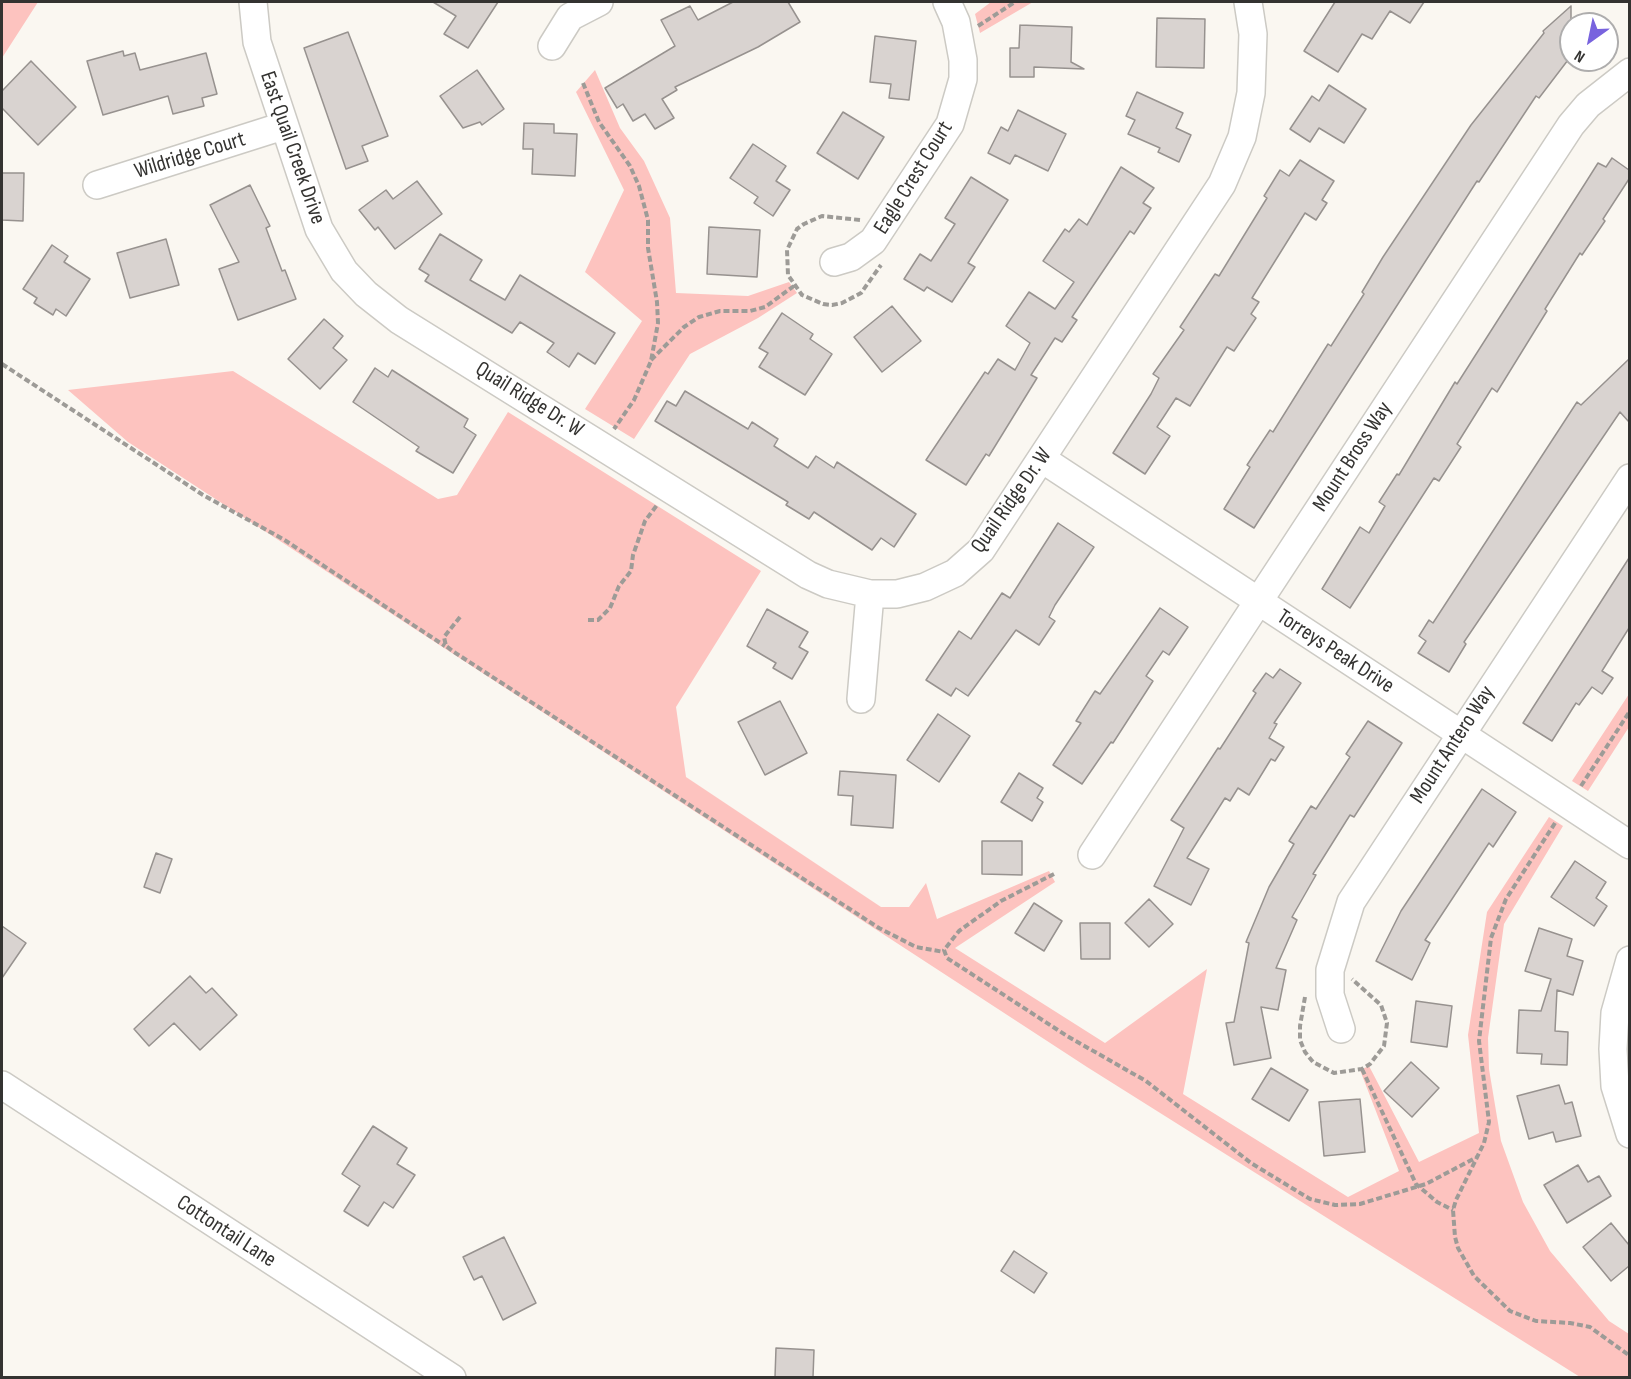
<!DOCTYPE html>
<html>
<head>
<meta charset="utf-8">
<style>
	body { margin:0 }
	#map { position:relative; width:1631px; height:1379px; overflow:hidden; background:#faf7f1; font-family:"Sofia Sans Condensed",sans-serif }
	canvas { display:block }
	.frame { position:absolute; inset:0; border:3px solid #343331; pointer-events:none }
	.north { position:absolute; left:1559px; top:12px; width:60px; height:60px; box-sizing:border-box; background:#fff; border:2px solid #aeadad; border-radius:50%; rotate:213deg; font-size:16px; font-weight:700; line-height:24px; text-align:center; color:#343331 }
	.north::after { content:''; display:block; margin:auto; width:21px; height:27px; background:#7863de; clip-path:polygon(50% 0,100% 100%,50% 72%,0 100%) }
</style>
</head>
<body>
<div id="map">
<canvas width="1631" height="1379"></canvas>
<div class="frame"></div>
<div class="north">N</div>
</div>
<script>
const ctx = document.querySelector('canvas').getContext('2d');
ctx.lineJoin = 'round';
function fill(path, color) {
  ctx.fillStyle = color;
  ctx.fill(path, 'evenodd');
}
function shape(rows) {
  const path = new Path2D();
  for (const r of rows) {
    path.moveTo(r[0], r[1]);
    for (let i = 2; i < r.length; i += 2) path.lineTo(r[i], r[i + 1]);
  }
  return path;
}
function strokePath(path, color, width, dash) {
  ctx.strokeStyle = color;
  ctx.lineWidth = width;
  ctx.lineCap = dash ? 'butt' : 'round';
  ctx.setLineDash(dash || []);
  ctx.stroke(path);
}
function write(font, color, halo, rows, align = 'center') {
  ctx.font = font + ' "Sofia Sans Condensed",sans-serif';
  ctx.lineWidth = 5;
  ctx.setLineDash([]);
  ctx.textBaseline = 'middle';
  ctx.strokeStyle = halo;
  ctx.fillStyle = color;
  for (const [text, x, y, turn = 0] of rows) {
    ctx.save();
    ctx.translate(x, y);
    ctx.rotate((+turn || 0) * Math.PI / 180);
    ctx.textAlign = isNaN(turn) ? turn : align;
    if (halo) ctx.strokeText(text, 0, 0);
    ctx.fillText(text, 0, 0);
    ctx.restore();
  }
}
fill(shape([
	[2,2,38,2,2,58],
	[991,2,1033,2,980,33,975,14],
	[595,70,620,128,644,161,670,218,676,293,748,296,789,282,797,293,758,318,690,354,634,439,585,409,642,321,585,272,624,190,576,92],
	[233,371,438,499,457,495,508,412,761,571,676,707,686,777,881,907,909,907,926,883,937,919,1049,871,1055,882,955,948,1105,1043,1207,969,1183,1094,1348,1197,1399,1171,1360,1070,1369,1066,1419,1162,1479,1133,1468,1035,1487,912,1549,817,1563,826,1504,924,1488,1038,1489,1069,1501,1141,1523,1202,1550,1251,1609,1321,1629,1334,1629,1377,1580,1377,1087,1067,128,442,68,390],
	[1629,694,1629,727,1588,791,1572,781]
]), '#fdc3bf');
const building = shape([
	[433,2,498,2,468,48,444,34,456,16,433,2],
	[733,2,788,2,800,22,758,47,675,87,677,90,662,99,674,118,655,129,645,114,633,121,623,104,617,108,605,88,675,46,661,20,690,6,698,20,733,2],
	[1335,2,1424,2,1410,23,1390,11,1372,39,1362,34,1338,72,1304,51,1335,2],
	[1571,6,1571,56,1539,98,1536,96,1479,182,1477,181,1254,528,1224,509,1250,467,1247,465,1270,430,1273,432,1328,344,1331,346,1364,294,1362,292,1383,257,1471,125,1544,33,1543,31,1571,6],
	[1157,18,1205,19,1204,68,1156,67,1157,18],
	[1020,25,1072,27,1071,62,1084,69,1034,67,1034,77,1010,77,1010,48,1019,48,1020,25],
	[348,32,388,136,362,146,368,161,346,169,304,48,348,32],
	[875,36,916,41,909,100,889,98,891,84,870,82,875,36],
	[123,51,124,56,135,53,140,70,206,53,217,94,202,98,204,106,173,114,168,96,103,115,87,61,123,51],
	[31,61,76,107,38,145,2,108,2,91,31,61],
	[477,70,504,109,482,125,480,122,463,128,440,96,477,70],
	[1329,85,1366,109,1344,143,1319,128,1310,142,1290,129,1312,96,1319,101,1329,85],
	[1137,92,1183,113,1176,128,1191,135,1179,162,1158,152,1160,148,1128,134,1135,120,1126,116,1137,92],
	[1018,110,1066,134,1048,171,1015,155,1010,164,988,153,1001,127,1008,131,1018,110],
	[843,112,884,137,858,179,817,153,843,112],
	[524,123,554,124,554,133,577,134,575,176,532,174,533,149,523,149,524,123],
	[753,144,786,166,776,181,790,190,773,216,754,203,758,197,730,178,753,144],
	[1612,158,1629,170,1629,179,1603,219,1605,221,1582,255,1580,253,1545,309,1547,311,1497,392,1492,388,1457,444,1461,447,1439,481,1434,478,1350,608,1322,589,1360,527,1369,533,1385,506,1379,502,1397,474,1399,475,1455,382,1457,384,1586,182,1598,163,1606,167,1612,158],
	[1300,160,1334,181,1322,200,1327,203,1316,220,1305,213,1252,298,1259,302,1251,314,1256,318,1234,351,1227,347,1190,406,1176,398,1157,427,1170,436,1145,474,1113,453,1151,394,1159,378,1153,374,1184,330,1180,327,1215,274,1219,276,1267,198,1264,196,1280,170,1289,176,1300,160],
	[1121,167,1154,188,1143,203,1151,208,1134,234,1130,231,1072,317,1077,320,1062,342,1055,338,1031,375,1037,378,989,456,986,454,966,485,926,460,985,372,988,374,998,359,1015,370,1030,343,1006,326,1029,292,1055,309,1074,282,1043,261,1065,229,1069,232,1079,219,1087,225,1121,167],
	[2,173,24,173,23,221,2,220,2,173],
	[971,177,1008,200,968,263,975,267,952,302,927,287,924,291,904,279,920,254,931,261,955,224,945,218,971,177],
	[417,181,442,214,395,249,378,227,375,230,359,210,386,190,393,199,417,181],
	[250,185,270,226,266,228,282,271,285,270,296,299,238,320,219,269,239,262,210,205,250,185],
	[709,227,760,230,757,277,707,274,709,227],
	[440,234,482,260,470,280,505,300,520,275,615,333,595,364,578,353,569,367,547,352,554,343,520,322,512,333,425,281,429,275,419,269,440,234],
	[166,239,179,285,130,298,117,253,166,239],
	[52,245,68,256,64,262,90,279,66,316,56,309,53,315,34,303,37,298,23,289,52,245],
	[892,306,921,341,882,372,854,337,892,306],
	[782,313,813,334,810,339,832,354,805,395,759,367,768,353,759,348,782,313],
	[324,319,343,336,333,348,347,360,320,389,288,359,324,319],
	[1629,359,1629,422,1620,412,1464,642,1466,644,1449,672,1418,653,1426,641,1419,636,1429,620,1433,623,1577,402,1581,405,1629,359],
	[375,368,388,377,392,370,468,419,464,427,476,435,453,473,416,451,419,447,353,402,375,368],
	[685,391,748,429,752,422,778,439,774,446,808,468,816,456,834,468,837,462,916,514,894,547,881,538,872,550,814,512,809,519,786,505,788,502,655,421,667,401,676,406,685,391],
	[1058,523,1094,547,1055,605,1049,617,1055,621,1039,645,1016,630,968,696,956,688,951,696,926,680,959,631,971,639,1002,593,1010,598,1058,523],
	[1629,558,1629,628,1602,671,1613,678,1602,694,1592,687,1579,705,1576,703,1552,741,1523,723,1629,558],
	[1160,608,1188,627,1169,655,1163,651,1146,676,1153,681,1113,743,1111,742,1082,784,1053,765,1081,723,1076,721,1095,691,1100,694,1160,608],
	[767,609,808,632,799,647,808,652,792,679,773,668,776,663,747,646,767,609],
	[1280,669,1301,683,1274,723,1277,724,1269,738,1284,747,1275,761,1271,759,1249,795,1238,788,1230,801,1225,798,1187,858,1209,869,1191,905,1154,886,1184,828,1171,820,1218,748,1220,749,1256,693,1253,691,1266,673,1273,678,1280,669],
	[780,701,807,753,765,775,738,722,780,701],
	[938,714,970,736,939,782,907,760,938,714],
	[1368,721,1402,743,1354,817,1350,815,1313,874,1316,875,1292,917,1297,920,1276,968,1286,970,1278,1010,1261,1007,1271,1058,1234,1065,1226,1023,1234,1022,1249,943,1246,942,1269,887,1294,844,1289,841,1311,806,1316,809,1350,757,1346,754,1368,721],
	[840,771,896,775,893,828,851,825,853,796,838,795,840,771],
	[1019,773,1043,788,1037,798,1043,802,1032,821,1001,802,1019,773],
	[1482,789,1516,812,1493,847,1489,843,1425,940,1430,943,1412,980,1376,961,1401,911,1482,789],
	[982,841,1022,841,1022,875,982,874,982,841],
	[156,853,172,859,160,893,144,887,156,853],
	[1575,861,1606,882,1596,898,1607,906,1594,926,1551,897,1575,861],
	[1149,899,1173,924,1149,947,1125,923,1149,899],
	[1034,903,1062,921,1044,951,1015,933,1034,903],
	[1080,923,1110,923,1110,959,1081,959,1080,923],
	[2,926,26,943,2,978,2,926],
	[1539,928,1572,939,1567,956,1583,961,1573,995,1557,990,1555,1031,1568,1032,1567,1065,1541,1064,1542,1054,1517,1053,1519,1010,1541,1011,1551,979,1525,971,1539,928],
	[190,976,206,993,212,988,237,1015,200,1050,174,1023,149,1046,134,1029,190,976],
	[1416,1001,1452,1006,1447,1047,1411,1042,1416,1001],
	[1411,1062,1439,1088,1412,1117,1384,1091,1411,1062],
	[1271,1068,1308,1090,1289,1121,1252,1099,1271,1068],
	[1559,1085,1565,1104,1572,1102,1581,1136,1556,1142,1553,1132,1529,1139,1517,1096,1559,1085],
	[1360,1099,1365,1152,1324,1156,1319,1102,1360,1099],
	[373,1126,407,1148,397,1164,415,1175,393,1208,384,1202,368,1226,344,1211,360,1186,342,1174,373,1126],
	[1578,1165,1588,1182,1599,1176,1611,1196,1567,1223,1544,1185,1578,1165],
	[1611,1223,1629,1245,1629,1266,1611,1281,1583,1247,1611,1223],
	[504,1237,536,1303,503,1320,482,1276,474,1280,463,1257,504,1237],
	[1014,1251,1047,1273,1034,1293,1001,1271,1014,1251],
	[776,1348,814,1350,813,1377,775,1377,776,1348]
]);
fill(building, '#d9d3d0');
strokePath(building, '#97928f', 1.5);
const minor = shape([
	[253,2,257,42,319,229,344,271,366,294,399,320,808,575,828,584,870,594,897,594,925,587,955,573,981,550,1222,184,1242,137,1251,93,1253,34,1248,2],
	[552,46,570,17,599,2],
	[97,185,283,126],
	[834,262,851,257,873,241,950,124,963,79,963,60,956,22,947,2],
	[1042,459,1630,845],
	[861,699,870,594],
	[1092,855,1571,125,1588,105,1630,72],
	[1630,960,1615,1013,1613,1049,1615,1086,1630,1134],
	[1341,1029,1330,995,1330,970,1351,902,1630,478],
	[2,1085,452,1378]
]);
strokePath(minor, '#cccac4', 30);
strokePath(shape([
	[978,26,1015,2],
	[583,83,599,122,630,166,639,186,648,220,648,248,657,302,658,323,651,361,634,400,614,429],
	[860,220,822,216,804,224,797,229,787,250,788,275,802,295,823,304,832,305,842,303,861,293,881,265],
	[651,360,684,327,699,317,720,311,750,311,765,307,794,286],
	[2,364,203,495,283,539,445,646],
	[460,617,444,637,446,646,454,652,879,928,916,947,944,952],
	[588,620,598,620,610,608,619,586,631,571,633,555,645,521,657,505],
	[1581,786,1630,711],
	[1555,823,1506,899,1491,938,1479,1041,1489,1122,1484,1143,1456,1200,1453,1210,1455,1237,1458,1248,1474,1276,1510,1311,1536,1321,1570,1323,1590,1327,1630,1356],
	[1054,874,1001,901,959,931,944,950,947,958,1067,1036,1146,1081,1251,1163,1310,1199,1335,1205,1360,1204,1426,1184,1477,1157],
	[1305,997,1300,1026,1300,1040,1305,1052,1313,1062,1334,1073,1362,1069,1370,1064,1384,1046,1387,1023,1381,1005,1352,979],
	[1362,1069,1416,1184,1437,1202,1453,1210]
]), '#9d9b97', 4, [6, 3]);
strokePath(minor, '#fff', 27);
write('22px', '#343331', '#fff', [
	["East Quail Creek Drive",292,148,71],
	["Wildridge Court",190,156,-17],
	["Eagle Crest Court",914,178,-58],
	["Quail Ridge Dr. W",529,400,32],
	["Mount Bross Way",1353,457,-57],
	["Quail Ridge Dr. W",1012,501,-55],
	["Torreys Peak Drive",1335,652,33],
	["Mount Antero Way",1453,745,-57],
	["Cottontail Lane",226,1232,33]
]);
</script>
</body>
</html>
